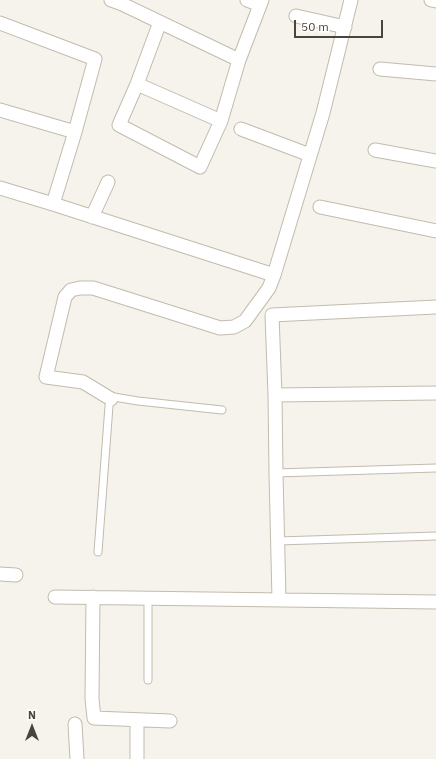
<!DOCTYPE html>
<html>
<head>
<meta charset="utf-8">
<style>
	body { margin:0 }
	#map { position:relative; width:436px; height:759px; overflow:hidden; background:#f6f3ec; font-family:"IBM Plex Sans",sans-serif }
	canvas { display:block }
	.north { position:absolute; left:12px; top:707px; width:40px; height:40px; -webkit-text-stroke:3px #fff; paint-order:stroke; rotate:0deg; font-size:11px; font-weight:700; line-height:16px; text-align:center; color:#4b4439 }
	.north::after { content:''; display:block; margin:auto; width:14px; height:18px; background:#4b4439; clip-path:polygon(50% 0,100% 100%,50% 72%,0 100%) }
	.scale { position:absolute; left:294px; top:20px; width:89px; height:18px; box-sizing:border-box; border:2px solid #4b4439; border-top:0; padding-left:5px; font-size:12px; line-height:14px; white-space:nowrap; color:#4b4439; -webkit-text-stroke:3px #fff; paint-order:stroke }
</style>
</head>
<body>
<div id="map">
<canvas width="436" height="759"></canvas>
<div class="north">N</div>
<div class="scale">50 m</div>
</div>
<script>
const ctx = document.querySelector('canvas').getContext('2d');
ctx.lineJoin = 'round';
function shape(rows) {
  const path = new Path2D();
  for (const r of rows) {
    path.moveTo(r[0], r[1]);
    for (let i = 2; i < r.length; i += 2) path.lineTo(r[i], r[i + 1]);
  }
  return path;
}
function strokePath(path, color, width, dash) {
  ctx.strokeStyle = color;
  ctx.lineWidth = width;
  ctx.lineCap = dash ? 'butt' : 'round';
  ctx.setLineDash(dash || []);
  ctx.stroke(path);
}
const service = shape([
	[276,473,436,468],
	[278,541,436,536],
	[98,552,109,406,110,401,114,397,138,401,222,410],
	[148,680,148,598]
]);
const minor = shape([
	[111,0,122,4,239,60],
	[247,0,260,5],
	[431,0,436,1],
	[296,16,345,27],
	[0,23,95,59,75,132,53,204],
	[380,69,436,74],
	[137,84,160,22],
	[0,110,75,132],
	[221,121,137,84,119,125,200,167,221,121,239,60,262,0],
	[241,129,310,155],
	[375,150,436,161],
	[0,188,53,204,274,275],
	[320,207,436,231],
	[92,217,108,182],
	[275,395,436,393],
	[111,399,83,382,46,377,65,297,71,290,80,288,93,288,220,328,234,327,245,321,269,288,274,275,323,113,351,0],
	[0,574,16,575],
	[55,597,436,602],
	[93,597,92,699,94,718,170,721],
	[279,600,276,473,275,395,272,315,436,307],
	[137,720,137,759],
	[75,724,77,759]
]);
strokePath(service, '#c2bbae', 9);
strokePath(minor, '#c2bbae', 15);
strokePath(service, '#fff', 7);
strokePath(minor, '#fff', 13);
</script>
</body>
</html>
